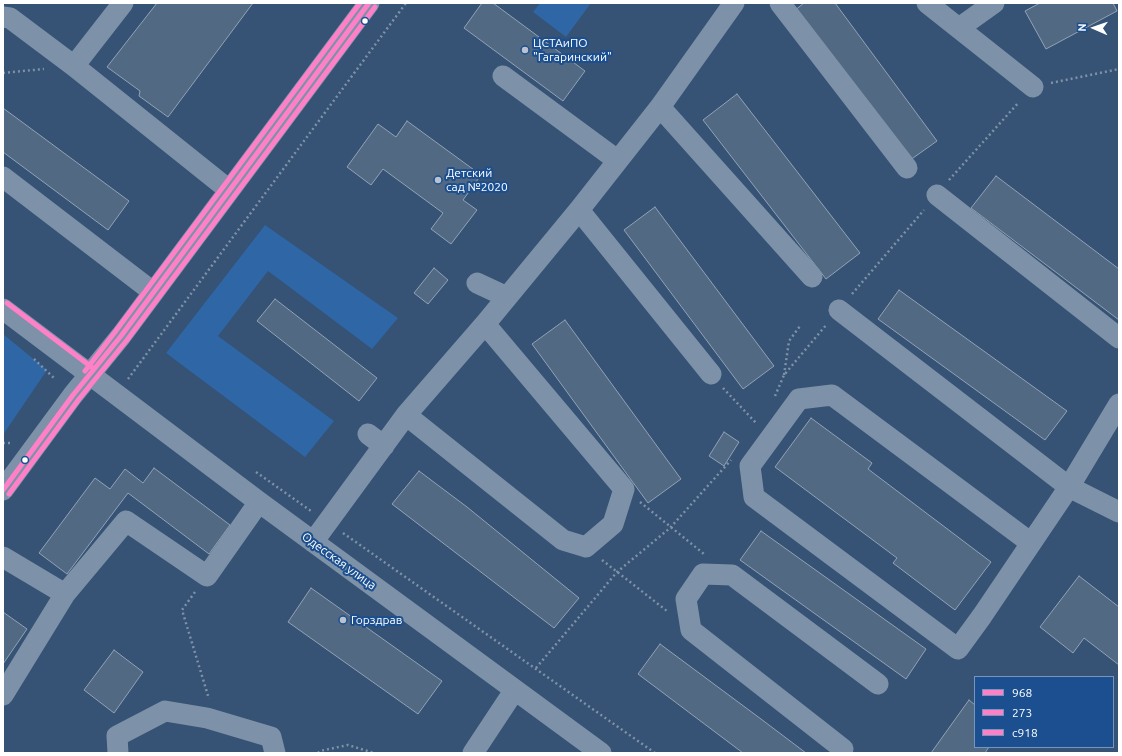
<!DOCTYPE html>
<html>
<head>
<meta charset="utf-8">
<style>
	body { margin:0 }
	#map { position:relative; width:1122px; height:756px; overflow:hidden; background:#365274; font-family:Ubuntu,sans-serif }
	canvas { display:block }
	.frame { position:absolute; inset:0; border:4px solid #fff; pointer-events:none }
	.legend { position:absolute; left:974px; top:676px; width:140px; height:72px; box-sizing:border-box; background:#1b4f8f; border:1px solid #7695bc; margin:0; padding:5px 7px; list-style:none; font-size:12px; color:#fff }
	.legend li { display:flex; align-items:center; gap:8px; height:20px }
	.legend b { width:20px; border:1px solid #7695bc }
	.north { position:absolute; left:1074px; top:8px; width:40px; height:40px; -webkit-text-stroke:3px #1b4f8f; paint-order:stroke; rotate:272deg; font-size:11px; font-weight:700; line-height:16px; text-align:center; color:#fff }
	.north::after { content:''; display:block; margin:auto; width:14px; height:18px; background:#fff; clip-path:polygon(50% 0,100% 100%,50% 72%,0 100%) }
</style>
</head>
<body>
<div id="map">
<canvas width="1122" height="756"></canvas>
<div class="frame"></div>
<ul class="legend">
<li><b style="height:5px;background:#ff80c6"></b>968</li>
<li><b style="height:5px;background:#ff80c6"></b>273</li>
<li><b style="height:5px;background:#ff80c6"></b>с918</li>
</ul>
<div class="north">N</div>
</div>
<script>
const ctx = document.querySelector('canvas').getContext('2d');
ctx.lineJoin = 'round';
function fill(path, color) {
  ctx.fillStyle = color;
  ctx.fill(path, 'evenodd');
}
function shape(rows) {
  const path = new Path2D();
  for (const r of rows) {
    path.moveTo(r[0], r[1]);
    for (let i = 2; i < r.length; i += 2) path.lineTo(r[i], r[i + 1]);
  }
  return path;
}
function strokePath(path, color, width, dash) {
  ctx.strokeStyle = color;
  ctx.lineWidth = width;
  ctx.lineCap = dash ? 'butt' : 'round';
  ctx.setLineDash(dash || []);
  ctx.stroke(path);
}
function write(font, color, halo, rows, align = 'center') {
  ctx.font = font + ' Ubuntu,sans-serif';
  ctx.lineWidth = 4;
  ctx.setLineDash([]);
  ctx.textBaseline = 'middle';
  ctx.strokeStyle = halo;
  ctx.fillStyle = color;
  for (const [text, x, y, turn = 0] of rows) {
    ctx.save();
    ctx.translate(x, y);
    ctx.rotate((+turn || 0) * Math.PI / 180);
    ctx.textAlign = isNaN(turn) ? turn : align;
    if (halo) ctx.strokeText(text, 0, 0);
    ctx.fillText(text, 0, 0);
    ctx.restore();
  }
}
fill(shape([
	[540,3,591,3,566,37,533,12],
	[265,225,398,318,372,349,268,271,218,336,334,421,305,457,166,353],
	[3,334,47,370,3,435]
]), '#2f66a5');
const building = shape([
	[157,3,253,3,168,117,139,96,140,91,107,67,157,3],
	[482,3,493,3,585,71,563,101,464,28,482,3],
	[804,3,835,3,937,141,906,163,794,11,804,3],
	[1040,3,1113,3,1117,11,1046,49,1025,11,1040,3],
	[737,94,860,253,826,279,703,120,737,94],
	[3,108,129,201,108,230,3,152,3,108],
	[407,121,481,175,463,200,477,210,451,244,431,229,443,213,383,169,371,185,347,167,378,124,396,137,407,121],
	[996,176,1119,269,1119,320,971,208,996,176],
	[655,207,774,366,743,389,624,230,655,207],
	[434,268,448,280,428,304,414,293,434,268],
	[899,290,1067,411,1045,440,878,319,899,290],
	[275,299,377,378,359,401,257,321,275,299],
	[565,320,681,479,648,503,532,344,565,320],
	[811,418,872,463,868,469,991,562,955,610,893,563,897,558,775,467,811,418],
	[724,432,739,442,724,466,709,456,724,432],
	[154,468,230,525,209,554,128,493,67,574,39,553,95,478,110,489,125,469,143,483,154,468],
	[419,471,467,507,579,598,554,628,392,504,419,471],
	[761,531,926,649,906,679,740,560,761,531],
	[1079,576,1119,607,1119,665,1084,638,1073,653,1040,627,1079,576],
	[311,588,442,681,418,714,288,622,311,588],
	[3,612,27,629,3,664,3,612],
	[660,644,761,719,806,753,743,753,638,674,660,644],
	[114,650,143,672,114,713,84,690,114,650],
	[969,700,975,705,975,747,989,747,985,753,931,753,969,700]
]);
fill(building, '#526984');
strokePath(building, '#92a2b6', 1);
strokePath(shape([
	[3,73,44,69],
	[1051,83,1119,69],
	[949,180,1019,102],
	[852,294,924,210],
	[34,359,54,378],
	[784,375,789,341,800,326],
	[128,379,406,3],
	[723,388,757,424],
	[775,396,784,375,827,324],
	[3,443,12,443],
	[256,472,311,511],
	[640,502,704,554],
	[343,533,655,753],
	[602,560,667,611],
	[195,592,182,610,209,699],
	[536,668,617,572,670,528,731,460],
	[318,753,320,751,348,745,374,753]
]), '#7d92a8', 2.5, [2, 3]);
strokePath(shape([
	[780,3,907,168],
	[927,3,1033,87],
	[3,17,10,18,74,66,229,190],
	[959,28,994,3],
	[74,66,123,3],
	[503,76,617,160],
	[660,107,812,277],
	[3,177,153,292],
	[937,195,1119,338],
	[579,210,711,374],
	[477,283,507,297],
	[3,309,259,502,601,753],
	[839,310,1069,487,1119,512],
	[406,415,563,540,586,547,613,524,624,489,485,324],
	[368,434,384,446],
	[3,490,73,395,121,336,369,3],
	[313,542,406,415,485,324,579,210,660,107,734,3],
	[1031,543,832,395,799,399,750,466,754,497,958,649,982,616,1069,487,1119,404],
	[3,557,65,594,126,521,207,576,259,502],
	[3,695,65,594],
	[843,749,691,630,686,599,703,574,732,575,878,684],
	[118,753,117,736,165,711,207,718,271,737,275,753],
	[473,753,514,691]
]), '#7d92a8', 21);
strokePath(shape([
	[3,490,73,395,121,336,369,3]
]), '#ff80c6', 5);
strokePath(shape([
	[9,494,79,399,127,340,375,7]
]), '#ff80c6', 5);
strokePath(shape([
	[7,303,94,369],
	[85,371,115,332,360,3]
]), '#ff80c6', 5);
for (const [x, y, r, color] of [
	[365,21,3.5,"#fff"],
	[525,50,4,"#b9c2ce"],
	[438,180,4,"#b9c2ce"],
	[25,460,3.5,"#fff"],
	[343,620,4,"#b9c2ce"]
]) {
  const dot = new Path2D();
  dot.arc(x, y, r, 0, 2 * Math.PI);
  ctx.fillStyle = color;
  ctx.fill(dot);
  strokePath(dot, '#1b4f8f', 1.5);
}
write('12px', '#fff', '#1b4f8f', [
	["ЦСТАиПО",533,43],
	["\"Гагаринский\"",533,57],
	["Детский",446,173],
	["сад №2020",446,187],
	["Горздрав",351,620]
], 'left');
write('12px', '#fff', '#1b4f8f', [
	["Одесская улица",339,561,36]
]);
</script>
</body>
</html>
